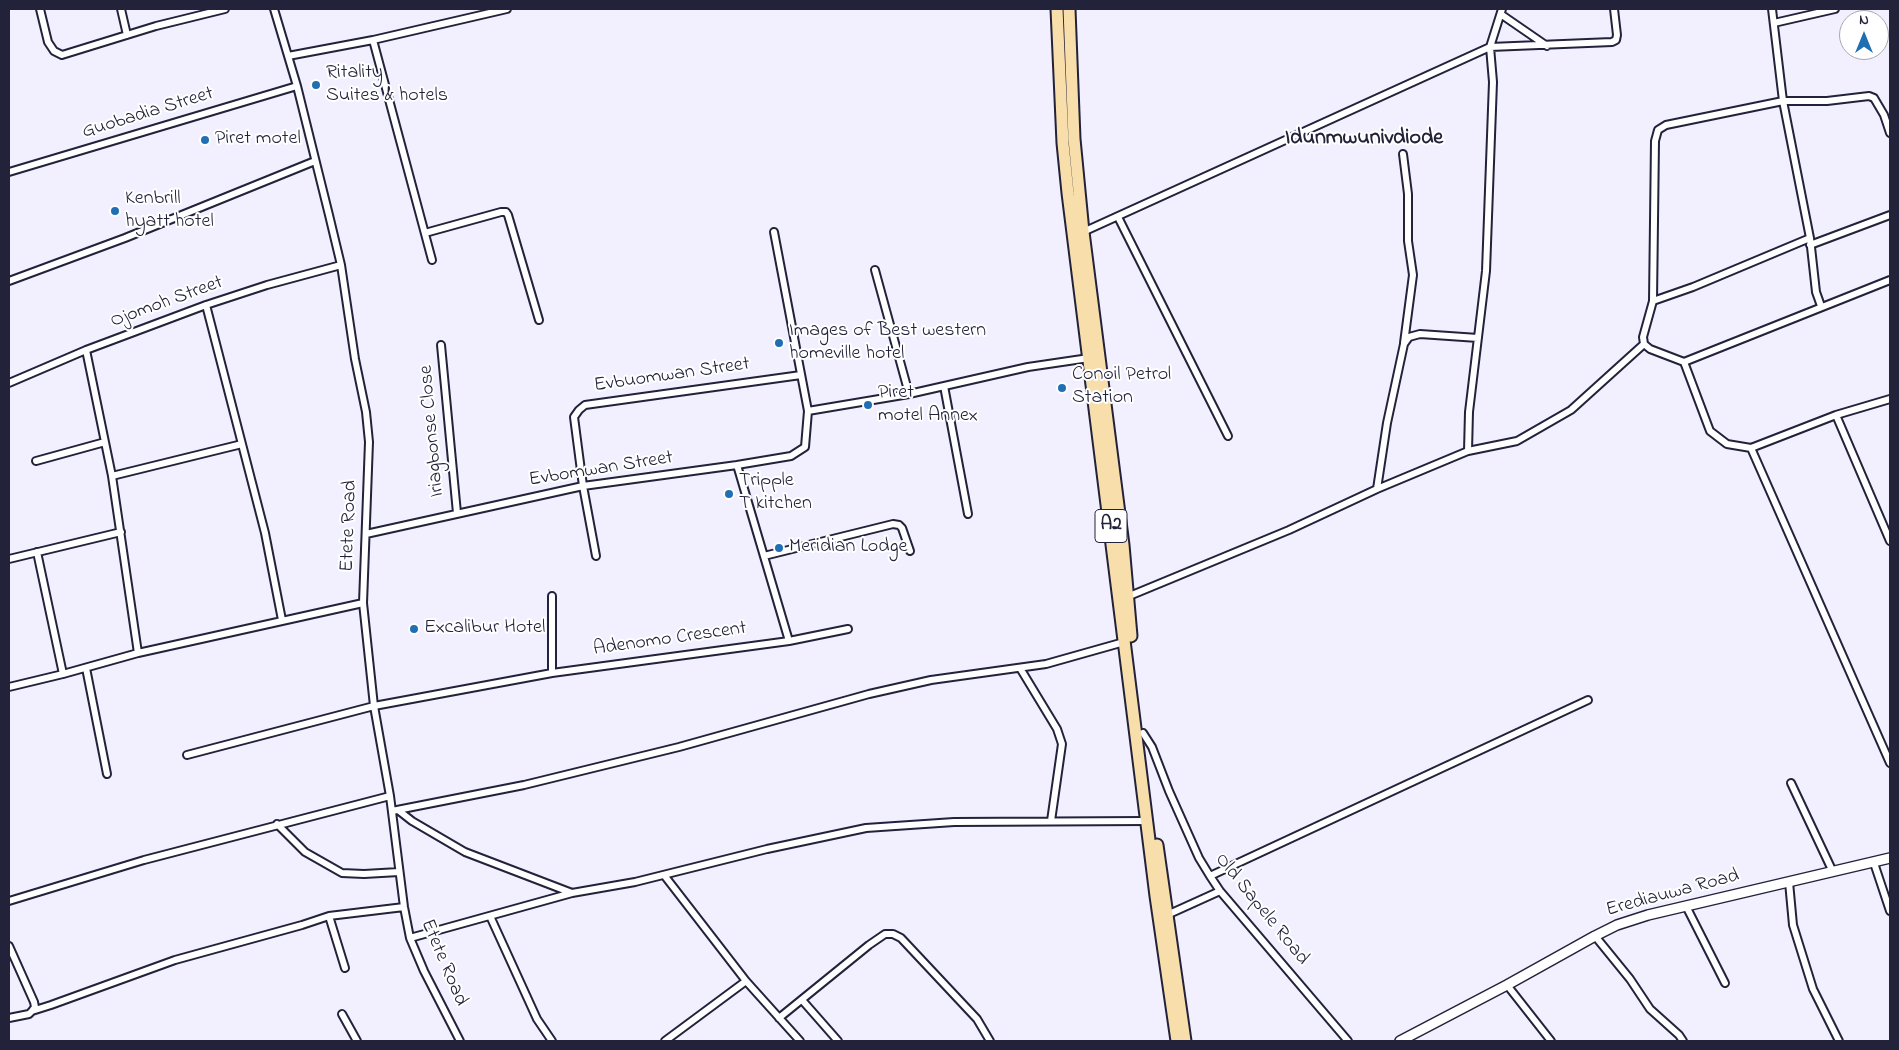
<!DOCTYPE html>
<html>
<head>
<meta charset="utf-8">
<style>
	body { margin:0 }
	#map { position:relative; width:1899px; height:1050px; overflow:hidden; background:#f2effe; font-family:"Indie Flower",sans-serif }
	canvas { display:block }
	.frame { position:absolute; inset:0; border:10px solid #22223b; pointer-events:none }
	.north { position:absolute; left:1839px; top:10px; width:50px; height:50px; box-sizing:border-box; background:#fff; border:1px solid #a7a7b1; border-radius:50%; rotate:0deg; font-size:14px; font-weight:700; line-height:20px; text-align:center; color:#22223b }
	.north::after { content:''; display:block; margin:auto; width:18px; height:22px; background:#1f6fb2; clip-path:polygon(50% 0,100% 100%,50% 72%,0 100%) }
</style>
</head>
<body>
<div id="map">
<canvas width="1899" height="1050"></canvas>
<div class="frame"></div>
<div class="north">N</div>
</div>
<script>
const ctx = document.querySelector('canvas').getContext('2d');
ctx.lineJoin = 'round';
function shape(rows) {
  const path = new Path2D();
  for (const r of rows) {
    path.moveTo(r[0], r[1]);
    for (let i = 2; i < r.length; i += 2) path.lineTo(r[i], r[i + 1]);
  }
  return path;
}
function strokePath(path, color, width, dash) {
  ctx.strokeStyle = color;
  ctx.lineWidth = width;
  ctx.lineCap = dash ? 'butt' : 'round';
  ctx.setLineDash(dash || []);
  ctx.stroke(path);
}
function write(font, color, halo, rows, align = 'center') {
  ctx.font = font + ' "Indie Flower",sans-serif';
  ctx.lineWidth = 4;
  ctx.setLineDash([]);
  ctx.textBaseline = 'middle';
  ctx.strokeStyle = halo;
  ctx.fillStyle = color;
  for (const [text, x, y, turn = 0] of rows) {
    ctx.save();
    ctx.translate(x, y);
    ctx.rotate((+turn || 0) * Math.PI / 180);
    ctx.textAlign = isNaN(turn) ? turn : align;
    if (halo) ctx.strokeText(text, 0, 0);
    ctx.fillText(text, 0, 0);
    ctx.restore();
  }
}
const street = shape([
	[40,9,48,42,54,51,62,55,156,26,225,9],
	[121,9,127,35],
	[274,9,297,86,329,215,341,265,355,359,366,412,369,442,363,603,374,706,390,796,404,907,410,938,424,971,460,1041],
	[1772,9,1783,101,1810,238,1816,292,1821,306],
	[1502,15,1547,46],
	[1774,23,1835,9],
	[373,40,432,260],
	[288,56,373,40,507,9],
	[1890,133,1884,115,1874,98,1869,96,1827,101,1783,101,1666,125,1658,130,1655,141,1653,301,1643,337,1644,344,1650,349,1684,362,1710,431,1727,444,1751,448,1836,415,1890,399],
	[1403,154,1408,194,1408,241,1413,275,1404,343],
	[9,172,297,86],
	[1118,217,1228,436],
	[1083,232,1490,47,1612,42,1616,40,1617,35,1614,9],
	[425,233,501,212,506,212,508,215,539,320],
	[1810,245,1890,215],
	[875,270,909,394],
	[9,281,125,238,315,161],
	[1653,301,1693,287,1810,238],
	[206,305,265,533,282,620],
	[441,345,457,513],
	[86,350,112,476,138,653],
	[1684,362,1890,280],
	[9,383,86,350,206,305,267,285,341,265],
	[944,386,968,514],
	[808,411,909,394,1028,367,1089,358],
	[1836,415,1890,541],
	[1751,448,1890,763],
	[1468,451,1469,412,1486,271,1493,82,1490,47,1502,9],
	[36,461,105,442],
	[112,476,242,444],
	[1377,489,1387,423,1404,344,1409,337,1420,334,1478,338],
	[366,534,583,486,737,465,791,456,805,447,808,411,774,232],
	[37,552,63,674],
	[596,556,583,486,574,417,579,410,585,405,801,375],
	[764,556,893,524,899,525,902,528,910,551],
	[9,559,121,532],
	[1127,597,1289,530,1377,489,1468,451,1517,441,1571,410,1644,344],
	[789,641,848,629],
	[86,668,107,774],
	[1020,668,1057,729,1062,744,1051,821],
	[552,673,552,596],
	[9,687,63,674,138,653,363,603],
	[1143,733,1152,747,1169,791,1199,858,1210,876,1220,891,1348,1041],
	[187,755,374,706,552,673,789,641,737,465],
	[1791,783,1833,872],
	[398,810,412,821,465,852,572,893],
	[392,811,524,785,679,747,869,694,931,680,1046,664,1124,642],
	[277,824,305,852,342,873,364,874,399,872],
	[1874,863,1890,911],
	[664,875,746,981,800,1041],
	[1210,876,1588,700],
	[1789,882,1793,925,1813,989,1839,1041],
	[9,901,144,860,390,796],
	[1686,906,1725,983],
	[1167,915,1220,891],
	[329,916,345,968],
	[490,916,537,1019,552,1041],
	[1595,936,1630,979,1650,1009,1679,1035,1683,1041],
	[410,938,572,893,635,882,767,849,866,828,954,822,1147,821],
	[9,946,34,1002,35,1007,32,1011],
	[1507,985,1551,1041],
	[802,1000,838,1041],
	[342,1014,357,1041],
	[9,1018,29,1014,32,1011,51,1005,175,960,302,925,329,916,404,907],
	[779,1018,869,945,885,934,893,934,901,938,977,1019,990,1041],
	[665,1041,746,981]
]);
const secondary = shape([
	[1400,1041,1507,985,1595,936,1617,925,1648,915,1890,858]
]);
const highway = shape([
	[1057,9,1063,143,1068,193,1156,896,1177,1041],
	[1069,9,1074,139,1083,232,1123,545,1131,636],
	[1157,845,1185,1041]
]);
strokePath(street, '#22223b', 10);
strokePath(secondary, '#22223b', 12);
strokePath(highway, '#22223b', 15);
strokePath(street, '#fff', 6);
strokePath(secondary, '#fff', 9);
strokePath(highway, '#f8deab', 11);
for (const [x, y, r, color] of [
	[316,85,5,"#1f6fb2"],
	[205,140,5,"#1f6fb2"],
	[115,211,5,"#1f6fb2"],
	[779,343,5,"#1f6fb2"],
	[1062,388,5,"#1f6fb2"],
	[868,405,5,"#1f6fb2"],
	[729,494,5,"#1f6fb2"],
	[779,548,5,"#1f6fb2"],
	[414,629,5,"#1f6fb2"]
]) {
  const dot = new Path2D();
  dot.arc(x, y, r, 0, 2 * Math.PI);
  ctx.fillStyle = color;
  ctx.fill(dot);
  strokePath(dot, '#fff', 2);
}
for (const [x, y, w] of [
	[1111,526,32]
]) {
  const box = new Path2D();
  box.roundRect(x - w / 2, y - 16.5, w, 33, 4);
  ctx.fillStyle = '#fff';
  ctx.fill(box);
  strokePath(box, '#22223b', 1);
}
write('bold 19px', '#22223b', null, [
	["A2",1111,526]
]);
write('20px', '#22223b', '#fff', [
	["Ritality",326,74],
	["Suites & hotels",326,97],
	["Piret motel",215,140],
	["Kenbrill",125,200],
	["hyatt hotel",125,223],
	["Images of Best western",789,332],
	["homeville hotel",789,355],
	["Conoil Petrol",1072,376],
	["Station",1072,399],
	["Piret",878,394],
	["motel Annex",878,417],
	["Tripple",739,482],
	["T kitchen",739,505],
	["Meridian Lodge",789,548],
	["Excalibur Hotel",424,629]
], 'left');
write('20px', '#22223b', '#fff', [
	["Guobadia Street",148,114,-17],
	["Ojomoh Street",167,303,-20],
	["Evbuomwan Street",672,376,-8],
	["Iriagbonse Close",433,431,-95],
	["Evbomwan Street",601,470,-9],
	["Etete Road",350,526,-88],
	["Adenomo Crescent",670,640,-8],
	["Erediauwa Road",1673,894,-15],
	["Old Sapele Road",1261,910,51],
	["Etete Road",443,963,67]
]);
write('bold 22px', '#22223b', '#fff', [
	["Idunmwunivdiode",1364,139]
]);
</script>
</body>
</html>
